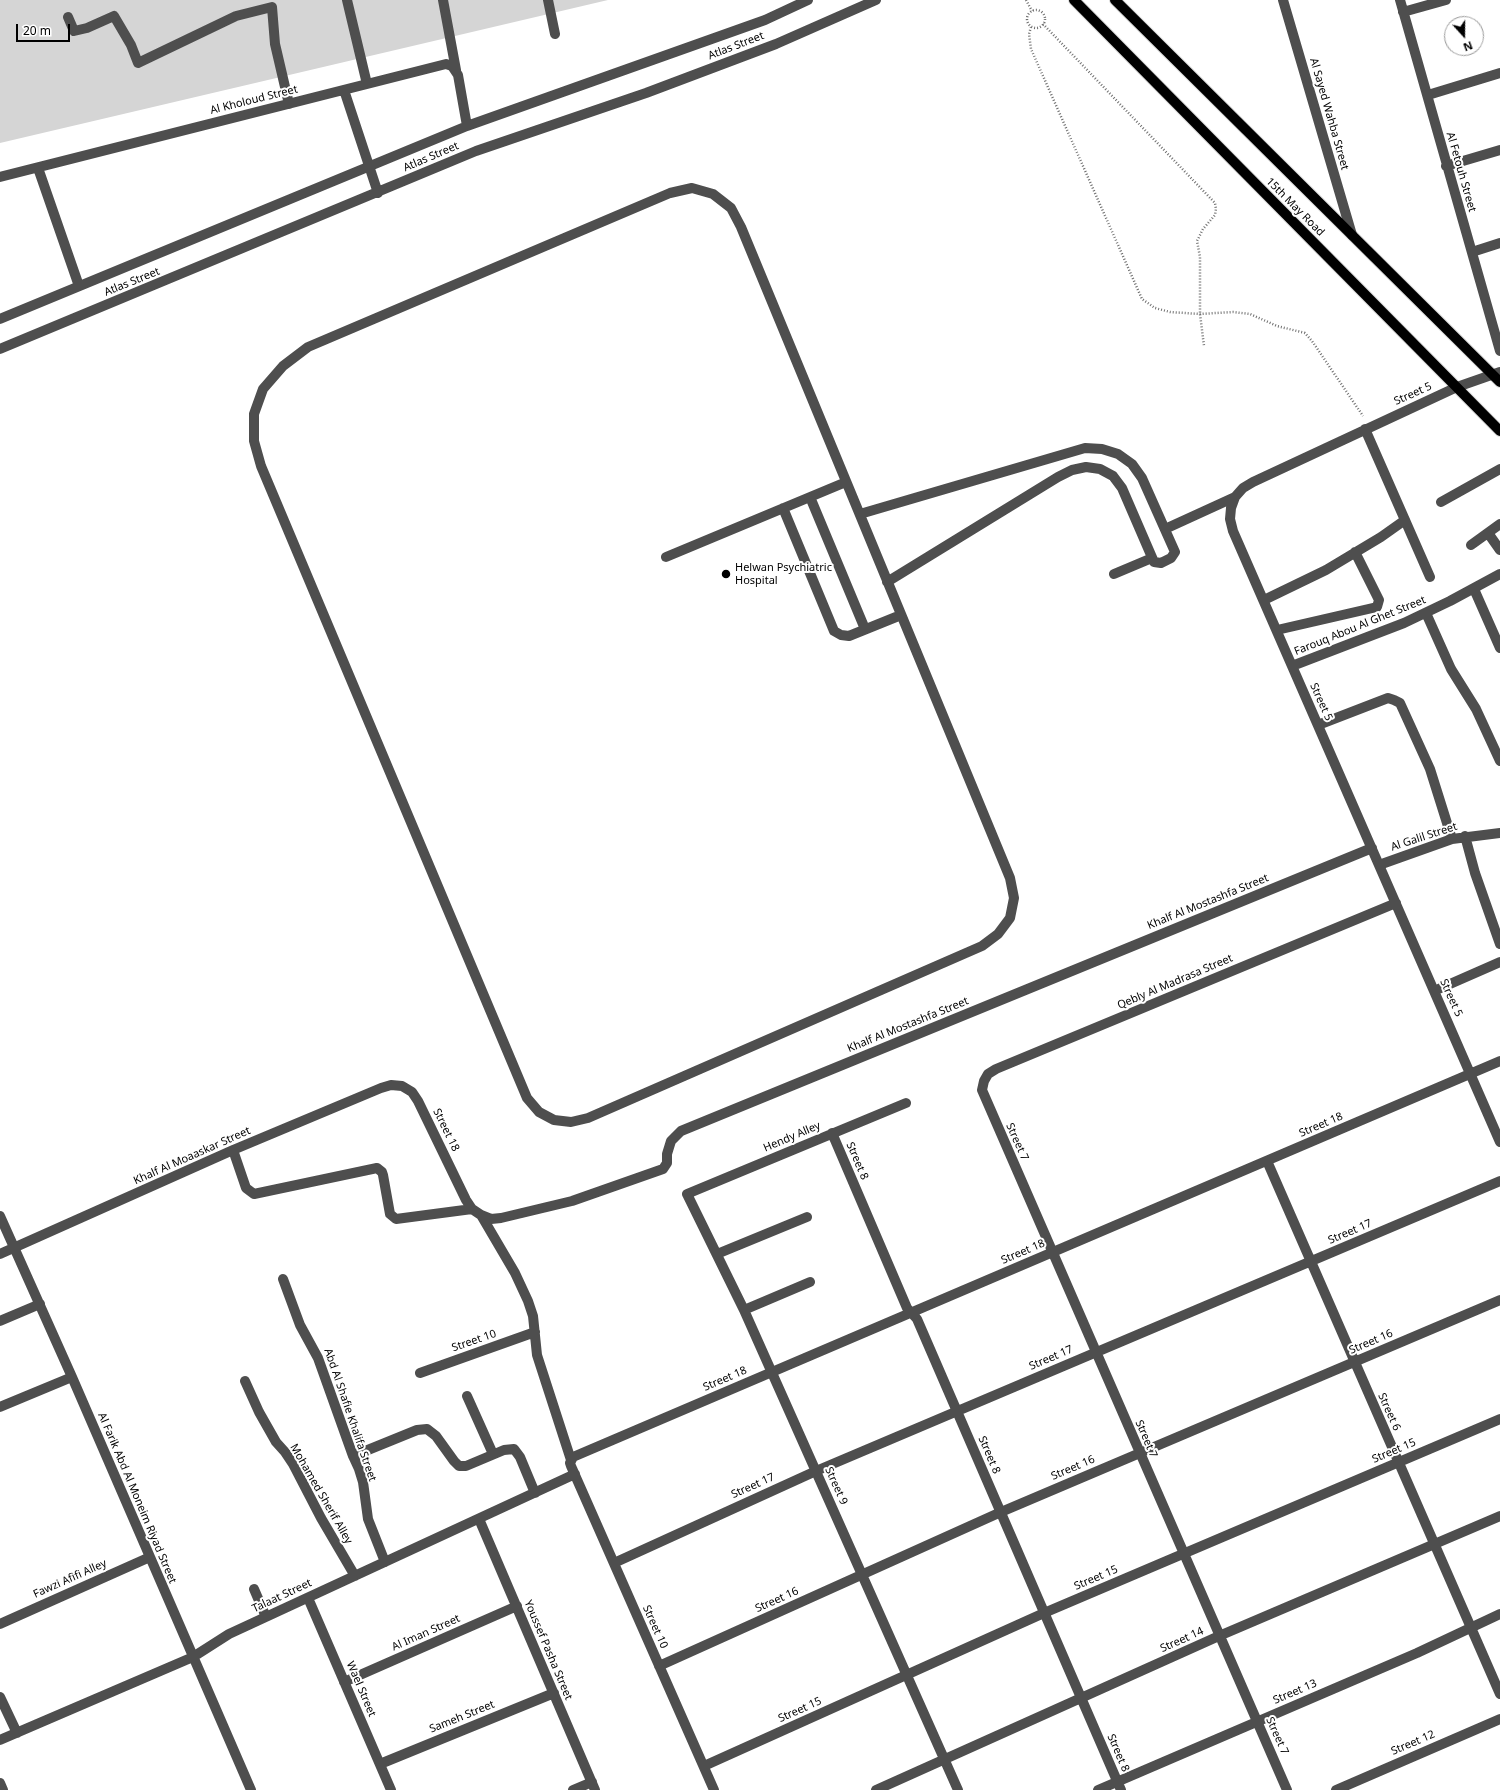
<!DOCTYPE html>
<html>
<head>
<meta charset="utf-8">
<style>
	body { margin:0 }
	#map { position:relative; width:1500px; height:1790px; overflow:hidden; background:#fff; font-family:"Noto Sans",sans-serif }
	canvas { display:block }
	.north { position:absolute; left:1444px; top:16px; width:40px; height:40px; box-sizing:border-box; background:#fff; border:1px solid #999; border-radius:50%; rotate:159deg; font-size:11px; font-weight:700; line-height:16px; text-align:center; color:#000 }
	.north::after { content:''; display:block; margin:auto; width:14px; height:18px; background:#000; clip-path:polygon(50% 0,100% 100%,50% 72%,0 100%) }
	.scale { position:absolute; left:16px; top:24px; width:54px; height:18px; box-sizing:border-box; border:2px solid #000; border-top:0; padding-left:5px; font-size:12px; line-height:14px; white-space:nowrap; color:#000; -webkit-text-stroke:3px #fff; paint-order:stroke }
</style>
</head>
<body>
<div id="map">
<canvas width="1500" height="1790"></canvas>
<div class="north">N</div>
<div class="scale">20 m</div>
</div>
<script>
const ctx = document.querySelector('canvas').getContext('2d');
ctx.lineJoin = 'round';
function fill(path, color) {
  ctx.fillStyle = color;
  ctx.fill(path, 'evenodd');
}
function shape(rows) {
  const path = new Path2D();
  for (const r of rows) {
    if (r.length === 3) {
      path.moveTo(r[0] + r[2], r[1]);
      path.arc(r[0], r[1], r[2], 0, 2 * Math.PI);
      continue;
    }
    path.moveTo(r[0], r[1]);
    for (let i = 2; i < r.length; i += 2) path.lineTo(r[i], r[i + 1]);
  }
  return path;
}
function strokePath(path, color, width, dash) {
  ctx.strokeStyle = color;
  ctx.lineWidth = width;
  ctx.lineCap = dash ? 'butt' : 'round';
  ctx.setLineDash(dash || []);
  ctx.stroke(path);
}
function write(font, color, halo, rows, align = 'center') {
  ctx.font = font + ' "Noto Sans",sans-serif';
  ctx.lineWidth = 4;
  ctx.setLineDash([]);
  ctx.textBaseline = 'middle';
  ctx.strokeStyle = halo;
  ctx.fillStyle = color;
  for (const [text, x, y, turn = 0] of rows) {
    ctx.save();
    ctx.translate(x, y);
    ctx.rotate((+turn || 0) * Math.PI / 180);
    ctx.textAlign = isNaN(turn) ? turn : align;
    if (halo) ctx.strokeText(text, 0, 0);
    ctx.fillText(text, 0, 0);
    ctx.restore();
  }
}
fill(shape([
	[0,0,608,0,0,143]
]), '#d5d5d5');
const major = shape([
	[1074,0,1500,431],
	[1115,0,1500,382]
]);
strokePath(major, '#dbdbdb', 12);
strokePath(shape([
	[1026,0,1032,11],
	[1036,19,9],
	[1043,24,1215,203,1216,209,1215,215,1203,229,1197,241,1200,257,1200,314,1204,346],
	[1031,27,1029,34,1031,49,1142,299,1155,308,1170,312,1200,314,1233,312,1250,314,1277,326,1305,333,1312,341,1363,416]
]), '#707070', 2.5, [1, 2]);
strokePath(shape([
	[347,0,367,84],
	[443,0,456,70],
	[548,0,555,34],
	[1283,0,1352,235],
	[1400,0,1500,351],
	[1403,12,1446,0],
	[68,17,74,31,87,28,114,16,131,45,138,63,236,16,272,7,275,44,289,104],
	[344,90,378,193],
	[1428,95,1500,73],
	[1446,166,1500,150],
	[38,168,79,286],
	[0,177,446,64,452,66,458,75,467,126],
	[692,188,713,194,731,208,741,227,1010,878,1014,898,1010,918,998,934,982,946,588,1118,571,1122,554,1120,539,1112,527,1098,261,466,254,441,254,414,263,389,283,366,308,347,670,193,692,188],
	[1472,252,1500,243],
	[0,319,467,126,765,20,808,0],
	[0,349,476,151,646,93,776,44,876,0],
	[1500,372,1457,387,1253,482,1243,488,1235,497,1231,508,1230,519,1233,531,1500,1142],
	[1365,429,1430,577],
	[810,497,865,629],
	[1441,502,1500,469],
	[783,508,834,631,841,635,849,636,901,615],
	[860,514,1085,448,1102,449,1118,454,1132,464,1142,478,1175,552,1171,558,1161,563,1154,562,1122,488,1113,476,1100,469,1086,467,1072,470,1058,477,887,582],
	[1165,529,1235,497],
	[1488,533,1500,550],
	[1471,545,1500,524],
	[666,557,846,482],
	[1114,574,1152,558],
	[1474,589,1500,648],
	[1264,600,1326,570,1381,537,1405,520],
	[1426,613,1451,669,1476,709,1500,761],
	[1277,630,1377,607,1379,600,1355,552],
	[1292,666,1404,623,1450,601,1500,574],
	[1318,725,1388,698,1394,700,1400,703,1430,769,1452,839],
	[1465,836,1475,873,1500,944],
	[1379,865,1452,839,1500,833],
	[1434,991,1500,962],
	[906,1103,687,1194,744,1310,958,1790],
	[832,1133,907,1308,917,1319,1121,1790],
	[233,1150,246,1188,254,1194,377,1168,382,1172,383,1175,390,1214,396,1219,472,1209],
	[1267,1161,1500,1694],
	[481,1215,515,1273,528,1301,533,1316,537,1355,571,1460],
	[0,1216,72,1377,251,1790],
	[0,1254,233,1150,381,1088,391,1085,402,1086,412,1092,418,1101,466,1200,472,1209,481,1215,491,1219,501,1218,572,1201,663,1169,667,1163,667,1154,671,1141,681,1131,1372,848],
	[717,1254,807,1217],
	[283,1279,300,1325,318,1358,353,1456,359,1469,363,1482,368,1519,385,1562],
	[744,1310,810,1282],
	[0,1321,40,1304],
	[420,1373,535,1332],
	[245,1381,259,1412,276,1442,285,1452,293,1464,321,1518,355,1576],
	[467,1396,493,1454],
	[0,1407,72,1377],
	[353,1456,417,1430,427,1429,436,1436,454,1461,459,1466,466,1466,504,1450,514,1449,520,1457,535,1493],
	[479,1519,595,1790],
	[614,1563,816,1471,1500,1181],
	[254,1589,266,1617],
	[308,1598,391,1790],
	[0,1624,150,1557],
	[659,1666,1001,1512,1500,1300],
	[344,1682,517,1606],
	[0,1697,17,1733],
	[0,1740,193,1657,229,1634,575,1474],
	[380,1764,554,1693],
	[704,1766,1044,1613,1500,1419],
	[0,1783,3,1790],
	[573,1790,592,1782],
	[714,1790,571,1466,570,1463,573,1457,1500,1061],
	[876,1790,1219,1636,1500,1516],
	[1098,1790,1417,1653,1500,1614],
	[1287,1790,982,1090,984,1081,988,1074,996,1069,1396,903],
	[1336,1790,1500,1719]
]), '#4e4e4e', 10);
strokePath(major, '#000', 10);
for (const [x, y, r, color] of [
	[726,574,5,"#000"]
]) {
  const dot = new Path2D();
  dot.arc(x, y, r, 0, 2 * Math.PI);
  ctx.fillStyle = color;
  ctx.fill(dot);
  strokePath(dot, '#fff', 1.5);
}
write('11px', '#000', '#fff', [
	["Atlas Street",736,46,-21],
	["Al Kholoud Street",254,100,-14],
	["Al Sayed Wahba Street",1329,114,74],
	["Atlas Street",431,157,-23],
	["Al Fetouh Street",1461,172,74],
	["15th May Road",1295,207,45],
	["Atlas Street",132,282,-22],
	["Street 5",1413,394,-24],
	["Farouq Abou Al Ghet Street",1360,626,-22],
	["Street 5",1321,702,66],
	["Al Galil Street",1424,837,-18],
	["Khalf Al Mostashfa Street",1208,902,-22],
	["Qebly Al Madrasa Street",1175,982,-23],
	["Street 5",1451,998,66],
	["Khalf Al Mostashfa Street",908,1025,-22],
	["Street 18",1321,1125,-23],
	["Street 18",446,1130,64],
	["Hendy Alley",792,1137,-23],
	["Street 7",1017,1142,66],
	["Khalf Al Moaaskar Street",192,1156,-24],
	["Street 8",857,1161,67],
	["Street 17",1350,1232,-23],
	["Street 18",1023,1252,-23],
	["Street 10",474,1341,-19],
	["Street 16",1371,1342,-23],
	["Street 17",1051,1358,-23],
	["Street 18",725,1379,-23],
	["Street 6",1389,1412,66],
	["Abd Al Shafie Khalifa Street",350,1415,71],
	["Street 7",1146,1439,67],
	["Street 15",1394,1451,-23],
	["Street 8",989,1455,67],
	["Street 16",1073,1468,-23],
	["Street 17",753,1486,-24],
	["Street 9",836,1486,66],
	["Mohamed Sherif Alley",321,1494,60],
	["Al Farik Abd Al Moneim Riyad Street",137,1498,67],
	["Street 15",1096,1578,-23],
	["Fawzi Afifi Alley",70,1579,-24],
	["Talaat Street",282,1596,-25],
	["Street 16",777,1600,-24],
	["Street 10",655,1627,66],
	["Al Iman Street",426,1633,-24],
	["Street 14",1182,1640,-24],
	["Youssef Pasha Street",548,1650,67],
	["Wael Street",361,1689,67],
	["Street 13",1295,1692,-23],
	["Street 15",800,1710,-24],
	["Sameh Street",462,1717,-22],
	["Street 7",1277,1736,66],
	["Street 12",1413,1743,-23],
	["Street 8",1118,1753,67]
]);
write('11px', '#000', '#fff', [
	["Helwan Psychiatric",735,568],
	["Hospital",735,581]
], 'left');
</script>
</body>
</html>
